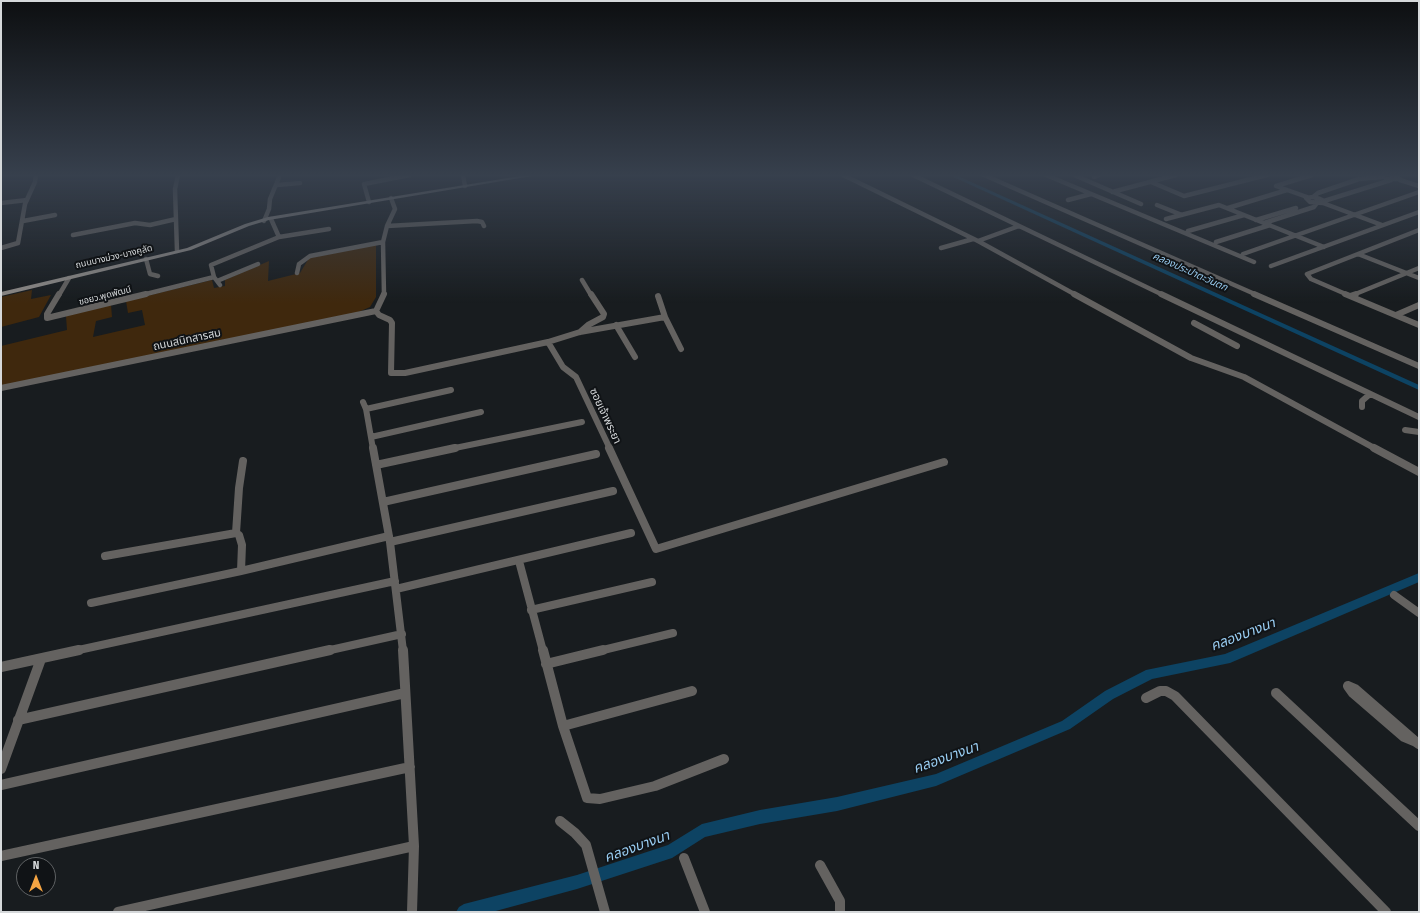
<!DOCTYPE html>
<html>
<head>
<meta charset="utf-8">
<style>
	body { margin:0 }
	#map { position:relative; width:1420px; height:913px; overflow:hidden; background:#181c1f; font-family:"Fira Sans Condensed",sans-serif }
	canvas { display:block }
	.frame { position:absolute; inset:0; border:2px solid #d5d8da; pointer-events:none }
	.north { position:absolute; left:16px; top:857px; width:40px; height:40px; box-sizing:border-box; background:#101316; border:1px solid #5f6264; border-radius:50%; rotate:0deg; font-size:11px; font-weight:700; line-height:16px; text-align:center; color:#d5d8da }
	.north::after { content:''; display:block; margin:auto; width:14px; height:18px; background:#f4a443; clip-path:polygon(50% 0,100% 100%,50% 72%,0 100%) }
</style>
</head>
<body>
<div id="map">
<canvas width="1420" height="913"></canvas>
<div class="frame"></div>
<div class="north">N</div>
</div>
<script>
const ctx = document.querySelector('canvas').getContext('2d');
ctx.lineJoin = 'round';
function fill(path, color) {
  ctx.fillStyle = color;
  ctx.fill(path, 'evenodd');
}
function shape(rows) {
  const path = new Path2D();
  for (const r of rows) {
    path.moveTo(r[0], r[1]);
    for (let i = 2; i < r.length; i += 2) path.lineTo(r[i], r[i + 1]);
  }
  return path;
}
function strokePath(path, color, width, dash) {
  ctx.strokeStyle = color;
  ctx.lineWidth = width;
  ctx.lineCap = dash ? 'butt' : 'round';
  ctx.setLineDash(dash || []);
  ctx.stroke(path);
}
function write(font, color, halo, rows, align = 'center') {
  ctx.font = font + ' "Fira Sans Condensed","Noto Sans Thai",sans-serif';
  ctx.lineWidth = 4;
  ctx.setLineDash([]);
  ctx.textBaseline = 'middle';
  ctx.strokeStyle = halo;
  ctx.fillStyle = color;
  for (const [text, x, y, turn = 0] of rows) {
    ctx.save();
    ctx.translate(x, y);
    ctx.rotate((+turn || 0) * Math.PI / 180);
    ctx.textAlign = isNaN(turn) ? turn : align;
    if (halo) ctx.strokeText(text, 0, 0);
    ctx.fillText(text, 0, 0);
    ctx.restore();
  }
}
fill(shape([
	[376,245,376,297,370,307,354,314,1,387,1,346,67,330,66,316,111,305,112,317,96,321,93,337,145,325,142,310,128,313,126,301,212,280,214,288,225,286,225,280,269,261,268,281,300,273,309,258],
	[32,290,31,299,51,295,39,317,1,327,1,297]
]), '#3f280d');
fill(shape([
	[949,175,956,175,1419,385,1419,390,949,175],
	[1419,573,1419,582,1230,663,1152,679,1113,699,1070,729,936,786,837,811,760,824,705,837,672,858,577,889,492,912,456,912,459,907,464,904,577,875,668,845,702,824,760,810,837,797,936,774,1062,721,1105,691,1146,670,1225,654,1419,573]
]), '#0d4363');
strokePath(shape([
	[463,175,465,186],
	[843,175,978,241,1076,295],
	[913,175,1163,295],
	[984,175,1257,295],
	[1046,175,1254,262],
	[1074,175,1141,204],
	[1094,177,1099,175],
	[1386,179,1400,179,1392,175],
	[1400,180,1419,186],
	[1151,182,1184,196,1267,175],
	[277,185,300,183],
	[1112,192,1176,175],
	[1307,197,1276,186,1312,175],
	[1313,197,1318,193,1359,179,1383,177],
	[1313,197,1320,199,1324,201,1323,203,1310,202,1306,198,1313,197],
	[1068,200,1091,194],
	[1324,201,1391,180],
	[369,202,364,184,410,175],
	[1,203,27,200],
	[1323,203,1382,225],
	[1157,205,1182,215],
	[1228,208,1287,190],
	[1166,219,1219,205,1324,247],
	[1256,220,1296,208],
	[23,221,55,215],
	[264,221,269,209,270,199,280,175],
	[1264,223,1314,207,1317,203],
	[387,226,477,221,482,222,484,226],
	[1188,231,1244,215],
	[73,235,135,223,150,225,176,219],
	[279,237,329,229],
	[978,241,1019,226],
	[1216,242,1270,225],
	[1,248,18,243,25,204,35,182,36,175],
	[941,248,973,239],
	[177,251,175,189,178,175],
	[1243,254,1419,192],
	[1358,254,1419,278],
	[146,259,150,274,158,276],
	[1271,266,1419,212],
	[297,273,299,264,310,256,383,242],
	[582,280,591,295],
	[217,281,258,264],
	[220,285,214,277,211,265,279,237,271,219],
	[59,295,69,278],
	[142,295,214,277],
	[384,295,383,242,387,226,395,209,391,198],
	[1348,295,1311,279,1307,274,1419,230],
	[1353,295,1419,268]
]), '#646260', 4.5);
strokePath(shape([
	[59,294,47,314,47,318,146,294],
	[384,294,376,311,379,315,390,320,392,323,391,373,405,373,548,342,563,367,576,377,610,449],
	[1074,294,1191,358,1244,377,1376,449],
	[1161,294,1419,417],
	[1254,294,1419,366],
	[1345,294,1419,325],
	[658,296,665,317],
	[1350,296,1356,294],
	[1396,315,1419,305],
	[1194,323,1237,346],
	[616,325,635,357],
	[580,332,588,325,603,317,604,314,591,294],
	[548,342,580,332,665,317,681,349],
	[1,388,376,311],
	[363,402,366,409,373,449],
	[1362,407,1362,401,1370,394],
	[366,409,451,390],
	[1405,430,1419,432],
	[371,437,481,412],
	[450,449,582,422]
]), '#646260', 6);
strokePath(shape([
	[373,448,390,542,403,651],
	[609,448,656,549,944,462],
	[1374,448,1419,472],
	[376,465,455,448],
	[383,502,596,454],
	[390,542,613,491],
	[105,556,236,533],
	[519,561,543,651],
	[241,571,242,545,239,535,236,533,239,488,243,461],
	[396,589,631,533],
	[1394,595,1419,613],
	[91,603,241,571,389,536],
	[531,610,652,582],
	[74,651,395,581],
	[326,651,402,634],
	[599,651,673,633]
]), '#646260', 8);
strokePath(shape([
	[403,650,414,846,412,912],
	[543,650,563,726,587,798,600,799,655,786,724,759],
	[546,664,603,650],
	[1,667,79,650],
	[1348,686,1355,689,1416,742,1404,737,1353,693,1348,686],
	[1276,693,1419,826],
	[1146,698,1160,691,1166,691,1175,696,1386,912],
	[18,720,330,650],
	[563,726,692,691],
	[1416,742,1419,744],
	[1,769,41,659],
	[1,785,405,693],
	[560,821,575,833,586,845,605,912],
	[1,856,410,767],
	[684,858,705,912],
	[820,865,840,901,840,912],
	[118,912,414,846]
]), '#646260', 10);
fill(shape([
	[526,175,538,175,269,220,249,226,191,250,1,296,1,292,187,248,245,224,268,217,526,175]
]), '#8d8a87');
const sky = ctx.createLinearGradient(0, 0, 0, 303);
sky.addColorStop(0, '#0d0f11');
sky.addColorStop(0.58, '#37404d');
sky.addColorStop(1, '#37404d00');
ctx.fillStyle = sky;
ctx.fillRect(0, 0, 1420, 303);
write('9px', '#d5d8da', '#101316', [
	["ถนนบางม่วง-บางคูลัด",114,257,-13],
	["ซอยว.พุดพัฒน์",105,296,-14]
]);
write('italic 10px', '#99cdf2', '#101316', [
	["คลองประปาตะวันตก",1190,272,24]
]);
write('11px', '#d5d8da', '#101316', [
	["ถนนสนิทสารสม",187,340,-12],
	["ซอยเจ้าพระยา",605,416,65]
]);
write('italic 14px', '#99cdf2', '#101316', [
	["คลองบางนา",1243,635,-21],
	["คลองบางนา",946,758,-20],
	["คลองบางนา",637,847,-20]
]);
</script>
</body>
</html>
